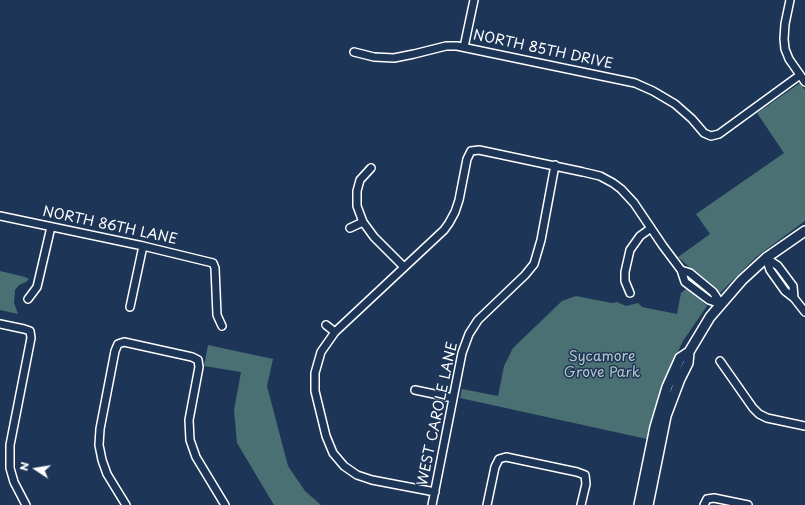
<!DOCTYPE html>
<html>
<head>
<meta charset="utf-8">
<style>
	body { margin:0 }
	#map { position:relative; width:805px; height:505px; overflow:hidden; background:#1d3557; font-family:"Playpen Sans",sans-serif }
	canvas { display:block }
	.north { position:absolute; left:16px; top:449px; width:40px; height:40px; -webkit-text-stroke:3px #1d3557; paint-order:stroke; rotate:282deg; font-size:11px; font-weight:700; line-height:16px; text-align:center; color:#fff }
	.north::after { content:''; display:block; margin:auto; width:14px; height:18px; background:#fff; clip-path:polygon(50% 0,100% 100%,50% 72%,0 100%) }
</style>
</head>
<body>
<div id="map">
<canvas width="805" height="505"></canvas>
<div class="north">N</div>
</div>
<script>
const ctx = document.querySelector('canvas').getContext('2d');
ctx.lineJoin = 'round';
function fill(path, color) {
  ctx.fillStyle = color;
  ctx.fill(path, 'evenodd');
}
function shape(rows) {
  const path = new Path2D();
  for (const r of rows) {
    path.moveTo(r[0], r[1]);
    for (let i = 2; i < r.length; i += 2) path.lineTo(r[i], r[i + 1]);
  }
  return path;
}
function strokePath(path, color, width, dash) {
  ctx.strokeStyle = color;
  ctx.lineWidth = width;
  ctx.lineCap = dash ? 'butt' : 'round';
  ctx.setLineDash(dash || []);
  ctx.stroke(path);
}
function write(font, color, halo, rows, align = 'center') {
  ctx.font = font + ' "Playpen Sans",sans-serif';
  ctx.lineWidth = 3;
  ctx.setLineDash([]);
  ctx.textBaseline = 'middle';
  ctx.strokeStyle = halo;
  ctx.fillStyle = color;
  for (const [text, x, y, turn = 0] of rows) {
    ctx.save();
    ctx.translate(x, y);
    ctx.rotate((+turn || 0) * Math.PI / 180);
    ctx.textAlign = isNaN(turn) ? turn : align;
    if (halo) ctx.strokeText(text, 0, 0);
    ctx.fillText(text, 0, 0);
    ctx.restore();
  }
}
fill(shape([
	[800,83,805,90,805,221,756,257,719,294,678,257,710,234,696,214,784,153,757,113],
	[0,271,25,277,29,279,26,282,19,285,15,290,14,303,18,314,0,310],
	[687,288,707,306,683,341,664,381,659,396,647,439,460,398,462,389,498,396,504,366,513,348,562,301,576,296,612,303,617,302,626,306,638,303,642,307,677,314,681,293],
	[208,345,273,359,267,386,288,466,305,491,321,505,274,505,237,443,234,410,241,372,204,366]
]), '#4a7074');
const minor = shape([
	[790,0,785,24,784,39,785,49,789,59,805,82],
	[464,47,474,0],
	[354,52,374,57,394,58,414,54,446,46,457,46,635,83,653,91,675,104,692,119,704,133,711,136,719,134,800,75],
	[371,168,360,180,357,191,357,206,363,222,374,237,404,267],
	[0,216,143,246,213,263,215,268,217,315,222,326],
	[350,228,363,222],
	[766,258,770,270,785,291,794,298,805,312],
	[766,258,778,266,793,286,794,298],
	[681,270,690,273,713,292,721,304],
	[630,293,625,281,625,272,630,250,640,236,651,228],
	[28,299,37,287,51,227],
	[130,307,143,246],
	[0,324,24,329,30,331,31,338,10,445,10,468,14,482,26,505],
	[326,325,335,332],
	[720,361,753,408,759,414,767,418,805,426],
	[415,390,453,398],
	[435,492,372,480,357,475,344,466,333,453,326,436,315,391,315,373,321,352,335,332,444,230,449,223,455,212,459,200,467,159,471,151,479,150,583,172,600,176,613,183,621,189,634,203,663,246,681,270,685,282,709,300,721,304],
	[126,505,107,474,102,460,99,445,100,429,115,351,118,344,124,342,192,357,198,360,199,367,189,420,190,440,196,457,225,505],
	[432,505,462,353,469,334,478,320,525,275,534,264,541,240,555,165],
	[487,505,495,467,499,459,506,457,577,472,585,475,586,484,581,505],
	[704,505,707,499,714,498,748,505]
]);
const tertiary = shape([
	[639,505,655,427,667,387,680,358,689,352],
	[648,505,666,416,680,379,688,363,689,352,710,317,742,280,766,258,805,231]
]);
strokePath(minor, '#fff', 10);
strokePath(tertiary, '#fff', 12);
strokePath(minor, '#1d3557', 7);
strokePath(tertiary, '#1d3557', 9);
write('14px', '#fff', '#1d3557', [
	["NORTH 85TH DRIVE",543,50,12],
	["NORTH 86TH LANE",110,226,12],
	["WEST CAROLE LANE",438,414,-78]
]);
write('14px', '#b7c6c7', '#1d3557', [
	["Sycamore",602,357],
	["Grove Park",602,373]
]);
</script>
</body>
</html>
